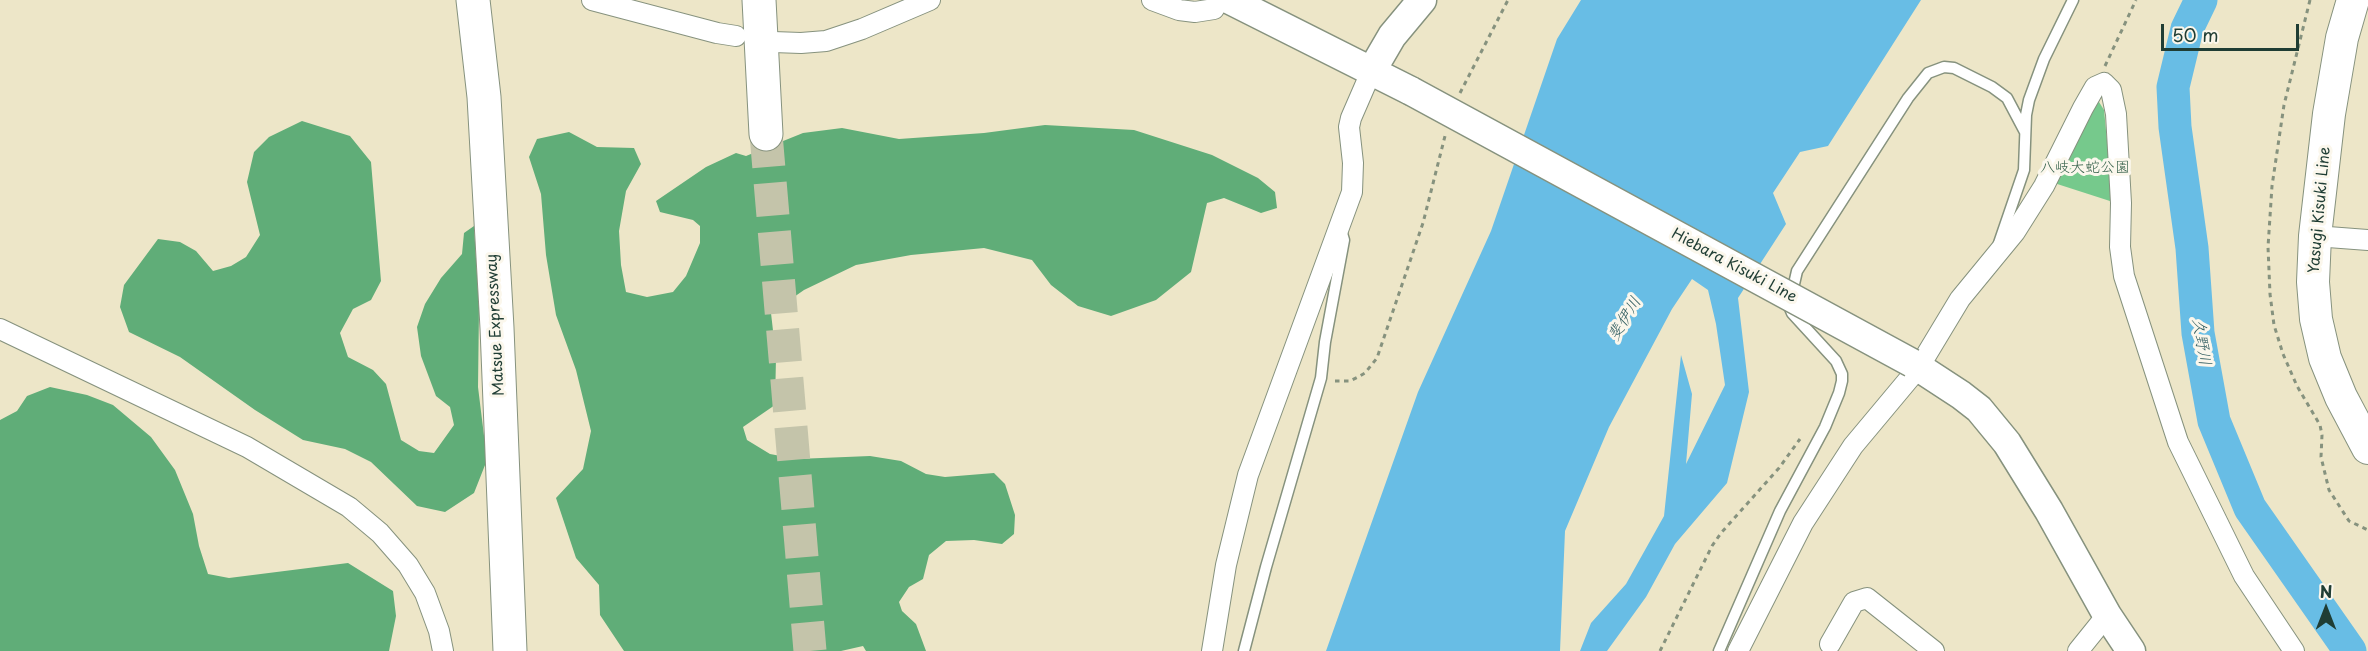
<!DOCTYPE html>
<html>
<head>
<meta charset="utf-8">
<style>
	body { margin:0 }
	#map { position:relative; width:2368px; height:651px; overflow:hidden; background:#ede6c8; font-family:"Playpen Sans",sans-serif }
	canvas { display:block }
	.north { position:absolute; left:2296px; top:579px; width:60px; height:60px; -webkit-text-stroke:4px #fbf7ec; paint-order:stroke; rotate:0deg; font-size:16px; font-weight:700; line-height:24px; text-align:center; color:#1f3d34 }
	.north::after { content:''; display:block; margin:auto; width:21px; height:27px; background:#1f3d34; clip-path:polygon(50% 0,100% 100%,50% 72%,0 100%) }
	.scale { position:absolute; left:2161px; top:24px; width:138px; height:27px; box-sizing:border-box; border:3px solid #1f3d34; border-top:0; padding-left:8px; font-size:18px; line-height:21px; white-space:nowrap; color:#1f3d34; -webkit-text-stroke:4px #fbf7ec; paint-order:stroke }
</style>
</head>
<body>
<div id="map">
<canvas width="2368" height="651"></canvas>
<div class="north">N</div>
<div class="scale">50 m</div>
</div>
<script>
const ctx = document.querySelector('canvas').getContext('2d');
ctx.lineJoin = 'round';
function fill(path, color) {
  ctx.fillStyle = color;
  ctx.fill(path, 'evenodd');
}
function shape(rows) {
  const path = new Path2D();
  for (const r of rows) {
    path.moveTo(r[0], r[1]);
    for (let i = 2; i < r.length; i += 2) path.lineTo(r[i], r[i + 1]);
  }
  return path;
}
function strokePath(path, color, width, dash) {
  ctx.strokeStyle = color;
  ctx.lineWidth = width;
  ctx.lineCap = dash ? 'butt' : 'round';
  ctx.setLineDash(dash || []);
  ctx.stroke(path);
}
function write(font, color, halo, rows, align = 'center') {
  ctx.font = font + ' "Playpen Sans","Klee One",sans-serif';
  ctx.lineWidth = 6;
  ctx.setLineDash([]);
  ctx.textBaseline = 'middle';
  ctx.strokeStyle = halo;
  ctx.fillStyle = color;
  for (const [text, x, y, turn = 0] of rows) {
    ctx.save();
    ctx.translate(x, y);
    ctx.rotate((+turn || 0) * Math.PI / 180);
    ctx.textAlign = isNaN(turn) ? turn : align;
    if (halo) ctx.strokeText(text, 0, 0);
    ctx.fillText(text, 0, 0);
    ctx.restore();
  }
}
fill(shape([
	[2094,102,2099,102,2104,110,2113,202,2051,182]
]), '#76c98c');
fill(shape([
	[302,121,350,136,371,162,381,281,371,300,353,309,340,333,348,357,373,370,386,384,401,440,419,451,434,453,454,425,450,407,436,396,421,356,417,327,425,304,441,278,462,254,464,233,474,226,479,308,478,387,487,460,474,493,445,512,417,506,371,462,345,449,303,440,255,410,180,357,129,332,120,307,124,285,158,239,180,242,196,251,213,271,231,266,246,257,260,235,247,182,254,152,269,137],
	[1045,125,1134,130,1212,155,1258,178,1275,192,1277,208,1261,213,1224,198,1207,203,1191,272,1156,300,1111,316,1078,306,1051,285,1032,260,984,248,911,255,856,265,804,290,771,313,776,357,775,405,743,427,747,440,770,454,797,459,870,456,901,461,926,474,945,477,994,473,1005,484,1015,515,1014,534,1002,544,974,540,946,541,929,555,923,579,909,587,899,602,902,611,916,624,926,651,866,651,863,646,841,651,624,651,600,615,599,585,576,558,556,498,583,469,591,431,576,370,556,315,546,255,541,194,529,157,537,139,569,132,597,147,634,148,641,164,626,191,619,231,621,265,626,292,647,297,673,292,686,276,700,243,700,226,693,220,660,212,656,201,706,167,736,153,746,156,803,133,842,128,899,139,984,133],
	[50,387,87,395,113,405,151,437,175,470,193,514,199,546,208,574,229,578,348,563,393,591,396,616,389,651,0,651,0,420,17,411,27,396]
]), '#60ad78');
fill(shape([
	[1581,0,1921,0,1828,146,1800,152,1773,193,1786,224,1738,298,1749,392,1727,483,1675,544,1646,597,1607,651,1580,651,1591,623,1626,584,1664,516,1681,355,1692,394,1686,464,1725,385,1716,324,1708,290,1692,279,1672,309,1609,427,1565,531,1560,651,1326,651,1418,392,1491,231,1557,39]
]), '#68bde5');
strokePath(shape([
	[2201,0,2187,29,2173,87,2175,127,2192,248,2198,333,2214,421,2250,508,2350,651]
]), '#68bde5', 33);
strokePath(shape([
	[766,134,810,651]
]), '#c4c4aa', 33, [33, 16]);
const lane = shape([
	[1999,243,2024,170,2026,115,2029,100,2044,59,2073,0],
	[1244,651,1266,567,1321,378,1325,342,1344,240,1341,230],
	[1719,651,1780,511,1825,427,1839,393,1842,381,1842,374,1836,361,1792,313,1789,306,1797,271,1908,98,1928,73,1944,67,1954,68,1992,87,2007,98,2025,132]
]);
const street = shape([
	[592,0,717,33,736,36],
	[1152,0,1179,10,1195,12,1214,9,1219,0],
	[773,42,801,43,826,41,862,29,930,0],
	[2315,236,2368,240],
	[0,329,247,447,349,507,380,533,408,565,425,593,439,631,443,651],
	[1830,644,1854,602,1867,598,1934,651],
	[1212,651,1226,565,1248,475,1352,192,1353,163,1349,127,1351,118,1371,72],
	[1738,651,1803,523,1853,446,1919,367,1960,299,2015,232,2044,186,2083,108,2095,87,2104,83,2111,90,2116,114,2121,203,2120,247,2124,276,2178,442,2244,576,2294,651],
	[2078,651,2107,615]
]);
const secondary = shape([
	[1230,0,1411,91],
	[1371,72,1392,36,1422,0],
	[1912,363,1961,395,1979,409,2007,443,2049,511,2107,615,2131,651]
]);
const primary = shape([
	[2353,0,2342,38,2329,114,2315,236,2313,282,2316,319,2325,358,2341,397,2368,448]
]);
const highway = shape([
	[473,0,484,97,497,328,510,651],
	[759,0,766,134]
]);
strokePath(lane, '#86927e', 13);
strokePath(street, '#86927e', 22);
strokePath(secondary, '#86927e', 31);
strokePath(primary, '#86927e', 34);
strokePath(highway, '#86927e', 35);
strokePath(shape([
	[2310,0,2284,105,2272,186,2268,247,2270,294,2274,325,2283,354,2297,386,2320,425,2322,435,2321,457,2329,490,2349,521,2368,530],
	[2105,66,2136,0],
	[1460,93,1508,0],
	[1335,381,1350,381,1358,377,1365,373,1377,358,1423,223,1445,136],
	[1660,651,1712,546,1721,533,1779,468,1800,439]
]), '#86927e', 3, [4.5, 4.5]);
strokePath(lane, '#fff', 10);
strokePath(street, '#fff', 20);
strokePath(secondary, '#fff', 28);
strokePath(primary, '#fff', 32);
strokePath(highway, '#fff', 33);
const secondaryBridge = shape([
	[1411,91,1912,363]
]);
strokePath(secondaryBridge, '#86927e', 31, []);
strokePath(secondaryBridge, '#fff', 28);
write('15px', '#35604a', '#fbf7ec', [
	["八岐大蛇公園",2085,168]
]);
write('15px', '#1f3d34', '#fbf7ec', [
	["Yasugi Kisuki Line",2320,210,-85],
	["Hiebara Kisuki Line",1734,266,28],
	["Matsue Expressway",496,325,-93]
]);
write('italic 16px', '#315d60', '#fbf7ec', [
	["斐伊川",1625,319,-59],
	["久野川",2201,342,81]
]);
</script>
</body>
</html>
